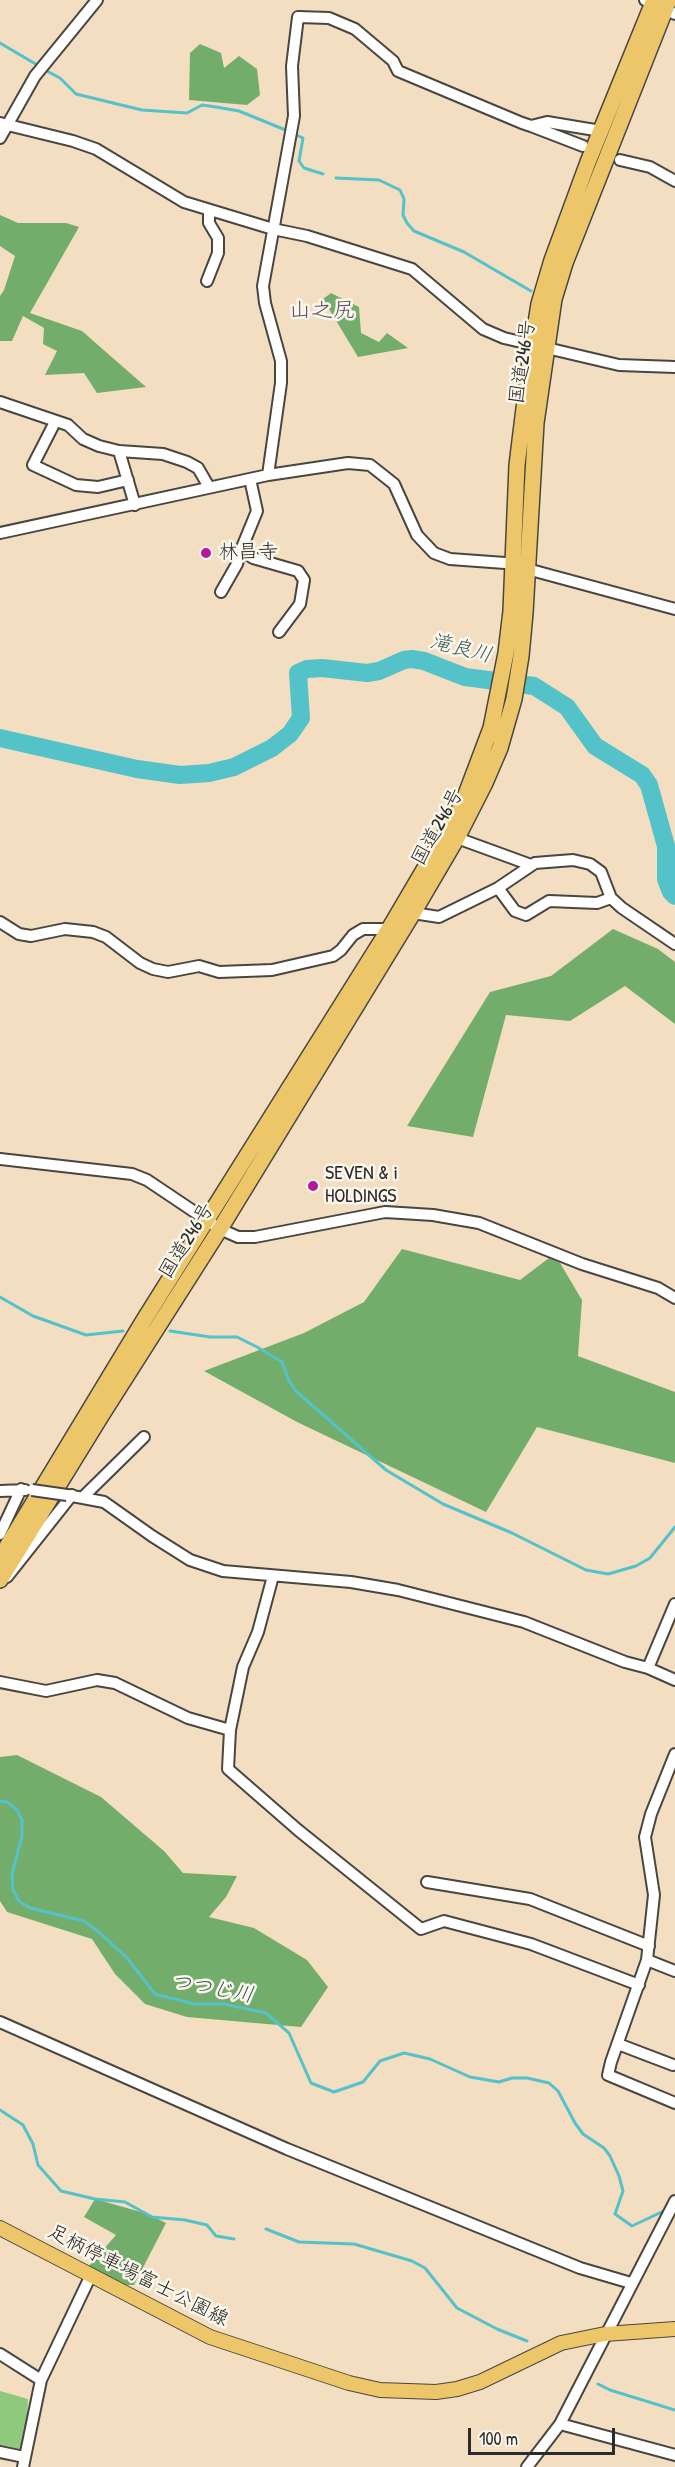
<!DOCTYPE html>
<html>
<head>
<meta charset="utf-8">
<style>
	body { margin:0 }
	#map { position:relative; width:675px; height:2467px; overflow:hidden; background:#f3dec1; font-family:"Patrick Hand",sans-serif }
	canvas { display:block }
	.scale { position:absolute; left:468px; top:2428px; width:147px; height:27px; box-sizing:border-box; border:3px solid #2b2b2b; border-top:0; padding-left:8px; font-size:18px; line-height:21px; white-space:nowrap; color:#2b2b2b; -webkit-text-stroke:4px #fbf7ec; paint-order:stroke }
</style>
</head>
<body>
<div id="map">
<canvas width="675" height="2467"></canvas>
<div class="scale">100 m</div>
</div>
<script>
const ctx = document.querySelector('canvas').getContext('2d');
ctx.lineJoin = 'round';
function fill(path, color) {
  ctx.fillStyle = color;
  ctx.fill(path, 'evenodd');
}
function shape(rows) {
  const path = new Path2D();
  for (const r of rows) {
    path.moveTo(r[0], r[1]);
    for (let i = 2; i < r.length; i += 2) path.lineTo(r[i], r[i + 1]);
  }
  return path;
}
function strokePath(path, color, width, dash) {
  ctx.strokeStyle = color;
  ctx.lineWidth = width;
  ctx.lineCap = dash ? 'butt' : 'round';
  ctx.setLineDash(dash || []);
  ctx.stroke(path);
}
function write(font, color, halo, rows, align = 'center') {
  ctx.font = font + ' "Patrick Hand","Klee One",sans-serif';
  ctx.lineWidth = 5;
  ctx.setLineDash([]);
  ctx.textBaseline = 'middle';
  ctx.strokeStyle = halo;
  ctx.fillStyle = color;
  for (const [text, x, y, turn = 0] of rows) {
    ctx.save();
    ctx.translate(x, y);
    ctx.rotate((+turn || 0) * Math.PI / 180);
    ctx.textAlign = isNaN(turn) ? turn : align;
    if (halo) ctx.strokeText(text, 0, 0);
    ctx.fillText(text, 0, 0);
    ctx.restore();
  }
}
fill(shape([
	[0,2391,28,2399,27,2421,20,2454,0,2451]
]), '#8fc97d');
fill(shape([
	[200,44,221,53,224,68,239,56,257,69,260,95,247,105,189,100,190,53],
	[0,215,18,223,66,223,79,227,30,313,82,331,146,387,97,393,84,373,45,375,57,351,43,344,44,328,23,316,12,341,0,341,0,296,4,290,15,256,0,246],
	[331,293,359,307,361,333,379,342,387,333,408,348,358,357,323,299],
	[613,929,658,949,675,962,675,1024,625,986,570,1021,506,1015,473,1137,407,1126,490,992,551,976],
	[402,1249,520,1280,549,1258,560,1263,582,1300,578,1356,675,1392,675,1463,537,1427,486,1512,297,1422,204,1371,304,1333,364,1302],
	[17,1755,101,1797,164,1851,183,1873,237,1876,226,1897,209,1917,254,1928,307,1960,328,1987,301,2027,187,2017,145,2004,115,1974,92,1939,7,1912,0,1901,0,1757],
	[95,2199,148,2214,166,2223,134,2285,121,2285,88,2267,116,2235,84,2217]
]), '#73ad6c');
strokePath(shape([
	[0,43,39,66],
	[45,70,60,78,76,94,142,110,187,113,202,105,216,107,239,111,288,131],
	[294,134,303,138,299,161,304,168,323,174],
	[336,178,379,180,400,190,404,199,403,215,407,223,414,231,464,252,531,291],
	[0,1297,33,1316,86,1335,123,1331],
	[170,1331,210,1337,237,1337,257,1347,282,1362,289,1381,296,1391,386,1470,443,1504,512,1533,586,1570,608,1574,636,1566,650,1558,675,1527],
	[0,1801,7,1802,17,1810,22,1820,22,1836,12,1874,13,1890,19,1901,30,1908,84,1921,100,1933,127,1958,155,1994,194,2004,224,2004,266,2013,289,2033,311,2083,334,2092,363,2082,380,2061,404,2053,430,2059,470,2077,499,2082,512,2078,527,2078,549,2083,558,2091,575,2123,583,2134,604,2148,610,2156,619,2176,623,2191,615,2214,632,2226,668,2209],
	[0,2110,23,2125,33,2144,38,2165,61,2191,95,2199,125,2202,152,2217,185,2220,207,2225,216,2236,234,2239],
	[266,2229,299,2242,354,2244,412,2261,425,2268,457,2308,497,2329,527,2341],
	[598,2384,610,2390,675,2410]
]), '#54c2c9', 3);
strokePath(shape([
	[0,738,137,769,180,775,209,773,234,767,272,748,290,734,301,718,298,673,307,669,322,668,367,673,379,671,404,660,412,659,424,661,465,677,534,686,567,707,595,746,642,775,649,785,666,846,666,879,671,892,675,896]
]), '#54c2c9', 18);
const minor = shape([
	[645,0,675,14],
	[0,123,73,141,96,149,184,202,273,229,307,236,412,269,483,329,504,338,619,365,675,367],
	[531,126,583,146],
	[0,138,35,76,97,0],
	[620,160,650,167,675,181],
	[207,281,218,253,218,238,209,223,209,210],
	[0,402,68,425,83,439,99,446,119,451,163,454,187,462,198,468,209,487],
	[55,422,33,465,76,485,98,487,128,480],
	[119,451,135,505],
	[268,475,281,383,281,361,265,303,263,286,294,116,292,66,298,17,329,18,355,29,393,61,398,71,522,123,531,126,547,122,601,131],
	[250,479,257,511,241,550,253,558,298,571,304,580,300,604,279,632],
	[0,533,268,475,348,463,370,465,394,484,417,535,434,553,450,559,505,563,675,609],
	[221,592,237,564,241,550],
	[457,838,531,865],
	[498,888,515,911,526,915,549,901,597,903,611,898],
	[413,913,439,917,498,888,535,863,573,860,590,864,601,872,611,898,622,908,675,944],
	[0,922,19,934,31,936,65,929,93,932,106,937,140,963,153,969,168,972,199,966,219,972,272,970,333,956,341,950,353,935,363,929,389,929],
	[0,1159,132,1174,147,1180,220,1229,238,1237,255,1237,385,1212,433,1215,479,1223,582,1264,658,1288,675,1298],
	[0,1491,25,1490],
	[67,1495,104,1502,152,1536,190,1560,223,1571,351,1582,398,1590,524,1622,625,1662,648,1668,675,1680],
	[83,1497,144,1437],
	[0,1534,21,1489],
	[273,1576,258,1632,243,1667,230,1730,228,1769,298,1830,421,1929,444,1921,531,1944,639,1985],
	[7,1577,72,1495],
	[648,1668,675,1604],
	[0,1682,46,1691,97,1680,115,1683,188,1718,230,1730],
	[675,1754,651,1814,645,1837,654,1895,647,1960,611,2062,608,2075,675,2103],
	[427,1882,530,1899,649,1946],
	[647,1960,675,1971],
	[0,2022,287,2149,580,2268,631,2283],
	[618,2044,673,2065],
	[0,2354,41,2380],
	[560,2424,675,2455],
	[0,2452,24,2457],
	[23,2467,41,2380,91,2275],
	[527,2467,560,2424,675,2201]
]);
const major = shape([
	[0,2228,210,2337,349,2383,380,2390,436,2392,457,2389,480,2382,561,2343,605,2334,675,2329]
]);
const highway = shape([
	[0,1558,144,1320,389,929,462,805,491,728,506,653,511,611,517,465,530,360,539,304,552,260,588,162,654,0],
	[0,1580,101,1416,220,1229,413,913,457,838,485,783,500,748,514,699,521,656,525,613,536,423,554,299,565,263,669,0]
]);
strokePath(minor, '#494642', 14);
strokePath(major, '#494642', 16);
strokePath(highway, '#494642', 18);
strokePath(minor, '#fff', 10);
strokePath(major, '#ecc669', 14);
strokePath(highway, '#ecc669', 15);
const minorBridge = shape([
	[32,1490,67,1495]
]);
strokePath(minorBridge, '#494642', 14, []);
strokePath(minorBridge, '#fff', 10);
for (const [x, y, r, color] of [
	[206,553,6,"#b5179e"],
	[313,1186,6,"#b5179e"]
]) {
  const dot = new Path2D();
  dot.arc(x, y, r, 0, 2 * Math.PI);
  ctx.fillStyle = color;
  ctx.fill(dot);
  strokePath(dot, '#fbf7ec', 2);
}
write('20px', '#2b2b2b', '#fbf7ec', [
	["国道246号",523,362,-82],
	["国道246号",438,827,-61],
	["国道246号",187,1241,-58],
	["足柄停車場富士公園線",138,2276,27]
]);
write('20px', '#2b2b2b', '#fbf7ec', [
	["林昌寺",218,553],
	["SEVEN & i",325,1174],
	["HOLDINGS",325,1197]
], 'left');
write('italic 21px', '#37585a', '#fbf7ec', [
	["滝良川",461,649,14],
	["つつじ川",212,1989,10]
]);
write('22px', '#5b5260', '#fbf7ec', [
	["山之尻",322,311]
]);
</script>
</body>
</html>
